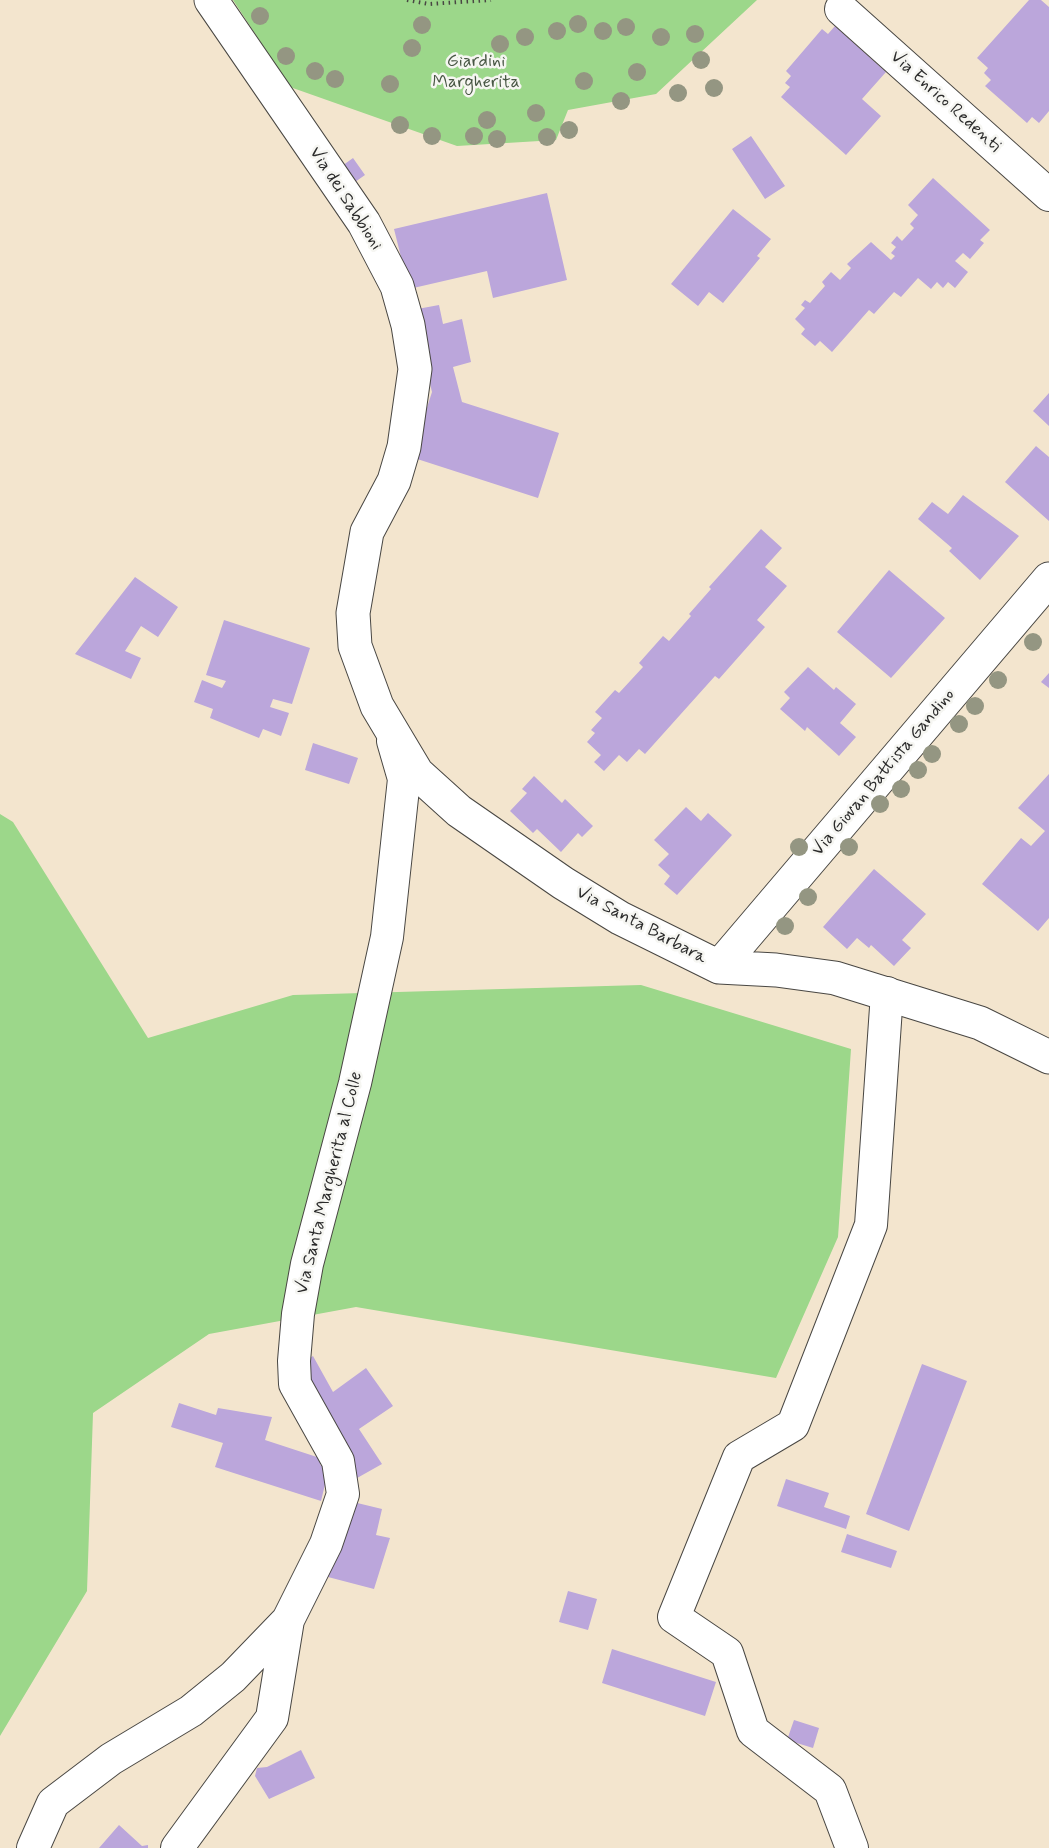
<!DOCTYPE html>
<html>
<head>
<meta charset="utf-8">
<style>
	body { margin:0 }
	canvas { display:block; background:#f3e5ce }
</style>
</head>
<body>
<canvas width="1049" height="1848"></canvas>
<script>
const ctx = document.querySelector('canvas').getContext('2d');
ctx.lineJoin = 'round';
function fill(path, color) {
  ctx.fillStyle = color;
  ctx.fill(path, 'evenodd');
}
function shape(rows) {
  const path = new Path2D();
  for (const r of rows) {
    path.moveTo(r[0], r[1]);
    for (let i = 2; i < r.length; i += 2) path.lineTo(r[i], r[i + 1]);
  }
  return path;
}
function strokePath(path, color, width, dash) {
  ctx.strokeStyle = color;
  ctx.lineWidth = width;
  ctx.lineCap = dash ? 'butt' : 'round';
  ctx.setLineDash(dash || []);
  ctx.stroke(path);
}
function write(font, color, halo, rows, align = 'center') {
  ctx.font = font + ' Mynerve,sans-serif';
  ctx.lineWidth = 5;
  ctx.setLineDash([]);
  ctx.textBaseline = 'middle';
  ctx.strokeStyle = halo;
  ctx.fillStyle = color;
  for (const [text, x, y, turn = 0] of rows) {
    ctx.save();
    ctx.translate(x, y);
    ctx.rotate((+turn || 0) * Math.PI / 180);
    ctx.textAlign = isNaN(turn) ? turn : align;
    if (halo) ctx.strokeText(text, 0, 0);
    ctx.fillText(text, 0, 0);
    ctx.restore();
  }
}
fill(shape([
	[233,0,757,0,656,94,568,110,556,140,457,146,290,87],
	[0,814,13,822,148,1038,293,995,641,985,851,1049,838,1237,776,1378,356,1307,209,1334,93,1413,87,1591,0,1736]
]), '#9cd78a');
fill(shape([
	[1029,0,1041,0,1049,7,1049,111,1039,123,1032,117,1027,123,985,86,991,80,984,73,988,68,977,58],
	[835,26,886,72,862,99,881,116,846,155,781,97,790,87,785,83,791,76,786,71,822,29,828,34],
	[751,136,785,186,765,199,732,149],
	[353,158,365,175,345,189,335,171],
	[933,178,990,230,980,240,984,243,970,259,963,253,955,261,968,272,955,288,948,282,943,288,937,282,931,289,918,278,901,297,894,292,874,314,869,310,832,352,820,341,815,346,801,334,805,329,795,319,805,308,801,305,805,300,810,303,825,286,822,282,831,272,840,280,851,268,847,264,871,242,891,260,895,256,891,253,896,247,891,243,897,236,902,241,914,228,910,224,918,215,908,205],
	[547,193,567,280,493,298,487,271,409,289,394,229],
	[733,209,771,239,757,256,760,258,723,303,709,292,698,306,671,284],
	[439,305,443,324,462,319,471,362,453,367,462,402,559,433,538,498,411,457,432,392,412,310],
	[1049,393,1049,426,1033,411],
	[1036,446,1049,457,1049,521,1005,482],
	[963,495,1019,536,980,580,949,551,952,548,918,519,932,502,948,514],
	[761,529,782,548,765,567,787,586,757,620,765,627,719,679,715,676,645,754,639,749,627,762,619,755,604,771,594,762,601,755,587,742,595,733,591,730,602,718,595,712,615,690,619,693,643,667,639,663,663,636,669,641,691,616,689,614,711,589,709,587],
	[889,570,945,618,891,678,837,632],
	[135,577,178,607,158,637,141,626,125,651,141,658,131,679,75,654],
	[224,620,310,648,292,704,273,699,270,707,289,713,281,736,263,729,259,738,210,718,213,709,194,702,202,680,222,688,226,681,206,675],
	[808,667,834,690,836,687,856,704,840,723,856,737,839,756,807,727,805,731,780,709,790,698,784,692],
	[1049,673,1049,688,1041,682],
	[313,743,358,758,349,784,305,770],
	[1049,774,1049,918,1038,931,982,884,1021,838,1031,846,1045,831,1018,808],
	[534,776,562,803,565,799,593,826,582,837,578,833,561,852,537,829,533,833,510,811,527,793,522,789],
	[686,807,701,821,708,813,732,835,677,895,664,884,670,876,658,865,669,854,654,840],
	[874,869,926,914,902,940,911,948,894,966,871,945,869,948,857,938,847,949,823,927],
	[313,1356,333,1392,366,1368,393,1406,359,1429,382,1464,350,1482,297,1366],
	[922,1364,967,1381,909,1531,866,1514],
	[179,1403,216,1415,218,1408,272,1417,265,1440,323,1459,320,1465,329,1468,321,1501,215,1467,223,1443,171,1427],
	[786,1479,829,1493,824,1507,850,1516,846,1529,777,1506],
	[349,1501,382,1509,376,1535,390,1538,374,1589,328,1577],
	[847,1534,897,1551,891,1568,841,1552],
	[568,1591,597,1599,588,1630,559,1622],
	[612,1649,716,1682,705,1716,602,1683],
	[794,1720,819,1728,813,1748,787,1740],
	[301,1750,315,1778,269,1799,255,1776,257,1768,267,1767],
	[119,1825,142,1846,148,1845,148,1848,99,1848]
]), '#bba6db');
const street = shape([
	[841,9,1049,195],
	[33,1848,53,1803,111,1759,191,1711,233,1677,288,1620,326,1544,343,1494,338,1461,295,1384,294,1361,298,1314,307,1264,355,1083,387,937,404,779,393,741],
	[177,1848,272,1718,288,1620],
	[852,1848,830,1790,753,1731,727,1653,674,1617,739,1457,793,1425,871,1225,887,993]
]);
const secondary = shape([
	[211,0,364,223,397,286,408,325,415,369,404,447,394,481,367,532,353,613,355,646,377,706,417,773,459,811,563,883,620,918,719,967,776,970,835,978,980,1023,1049,1057],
	[719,967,1049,579]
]);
strokePath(street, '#494743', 34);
strokePath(secondary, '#494743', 35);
strokePath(shape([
	[407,0,429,4,491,0]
]), '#494743', 4, [1.5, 4.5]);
strokePath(street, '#fff', 32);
strokePath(secondary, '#fff', 33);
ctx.fillStyle = '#949682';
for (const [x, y] of [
	[260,16],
	[578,24],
	[422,25],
	[626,27],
	[557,31],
	[603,31],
	[695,34],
	[525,37],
	[661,37],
	[500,44],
	[412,48],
	[286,56],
	[701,60],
	[315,71],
	[637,72],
	[335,79],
	[584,81],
	[390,84],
	[714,88],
	[678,93],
	[621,101],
	[536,113],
	[487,120],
	[400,125],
	[569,130],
	[432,136],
	[474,136],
	[547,137],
	[497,139],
	[1033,642],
	[998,680],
	[975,706],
	[959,724],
	[932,754],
	[918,770],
	[901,789],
	[880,804],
	[799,847],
	[849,847],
	[808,897],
	[785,926]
]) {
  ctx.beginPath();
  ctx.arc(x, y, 9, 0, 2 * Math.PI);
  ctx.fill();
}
write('18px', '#475643', '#f6f6f2', [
	["Giardini",476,62],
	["Margherita",476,83]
]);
write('18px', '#2b2b2b', '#f6f6f2', [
	["Via Enrico Redenti",945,102,42],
	["Via dei Sabbioni",345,199,57],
	["Via Giovan Battista Gandino",884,773,-50],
	["Via Santa Barbara",641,926,28],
	["Via Santa Margherita al Colle",330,1183,-76]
]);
</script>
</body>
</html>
